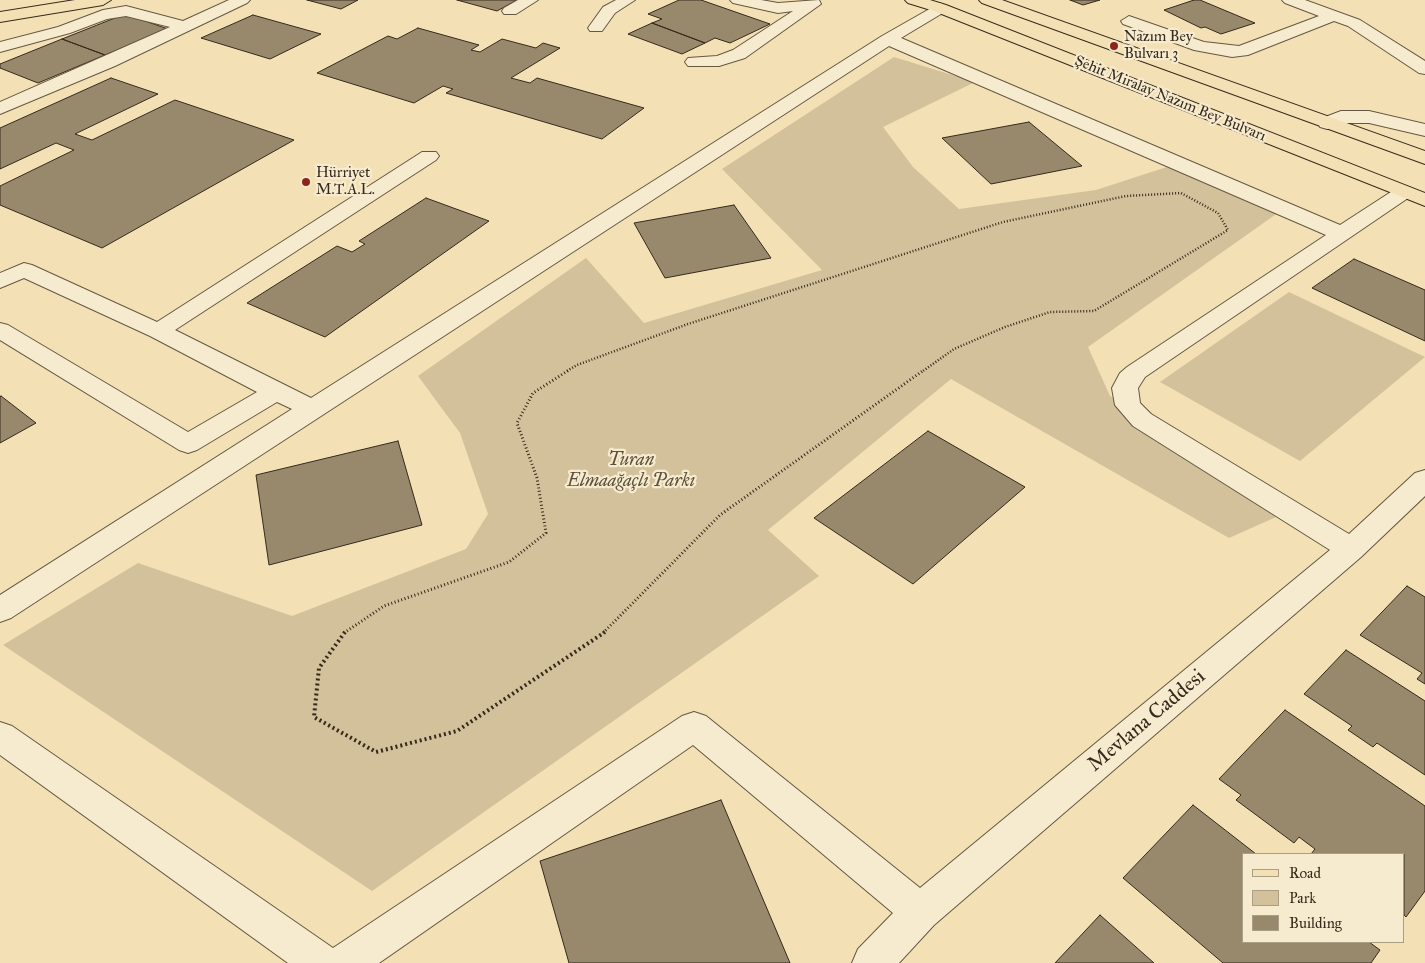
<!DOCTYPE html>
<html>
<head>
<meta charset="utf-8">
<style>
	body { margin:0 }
	#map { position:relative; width:1425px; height:963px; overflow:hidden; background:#f3e0b5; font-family:"IM FELL Great Primer",serif }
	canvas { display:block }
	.legend { position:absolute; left:1242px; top:853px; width:162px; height:90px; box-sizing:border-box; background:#f7ebcf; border:1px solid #aa9e87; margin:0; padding:6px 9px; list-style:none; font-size:15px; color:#362a1c }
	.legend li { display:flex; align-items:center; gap:10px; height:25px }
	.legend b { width:25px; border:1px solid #aa9e87 }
</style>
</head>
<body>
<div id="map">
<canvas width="1425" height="963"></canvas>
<ul class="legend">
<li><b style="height:6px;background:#f3e0b5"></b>Road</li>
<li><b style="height:14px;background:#d3c19b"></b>Park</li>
<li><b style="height:14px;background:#98896c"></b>Building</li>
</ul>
</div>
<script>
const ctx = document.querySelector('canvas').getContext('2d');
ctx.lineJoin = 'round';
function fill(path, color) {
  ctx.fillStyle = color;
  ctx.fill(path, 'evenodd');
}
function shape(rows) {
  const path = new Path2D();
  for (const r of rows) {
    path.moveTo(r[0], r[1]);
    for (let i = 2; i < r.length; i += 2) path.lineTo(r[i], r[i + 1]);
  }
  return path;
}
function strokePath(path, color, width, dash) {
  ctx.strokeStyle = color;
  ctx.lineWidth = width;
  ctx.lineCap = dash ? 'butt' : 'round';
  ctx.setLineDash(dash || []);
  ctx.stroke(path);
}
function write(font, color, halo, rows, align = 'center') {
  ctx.font = font + ' "IM FELL Great Primer",serif';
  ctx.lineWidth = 4.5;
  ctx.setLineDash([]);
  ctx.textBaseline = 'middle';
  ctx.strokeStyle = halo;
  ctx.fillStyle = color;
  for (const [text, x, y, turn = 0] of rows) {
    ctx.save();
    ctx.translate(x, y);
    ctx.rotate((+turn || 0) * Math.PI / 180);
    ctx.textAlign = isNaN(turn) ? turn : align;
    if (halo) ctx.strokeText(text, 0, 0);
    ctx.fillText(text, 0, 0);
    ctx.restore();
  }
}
fill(shape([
	[894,57,975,82,883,127,913,167,959,209,1096,190,1173,165,1289,205,1088,347,1110,396,1294,509,1229,538,951,379,768,530,819,576,372,891,3,645,138,563,292,616,466,549,488,514,460,433,418,376,586,258,644,323,822,270,722,169],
	[1289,292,1425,357,1300,461,1160,382]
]), '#d3c19b');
const building = shape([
	[307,0,358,0,341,9,307,0],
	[457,0,517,0,497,11,457,0],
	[679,0,701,0,770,24,730,43,715,38,705,43,652,23,662,19,648,14,679,0],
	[1070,0,1100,0,1083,5,1070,0],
	[1194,0,1200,0,1255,23,1221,34,1205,27,1201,28,1164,10,1194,0],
	[125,14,168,29,105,55,62,39,125,14],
	[253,15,321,34,270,59,201,38,253,15],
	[652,23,705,43,682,54,628,34,652,23],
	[418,28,479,45,471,50,480,52,502,39,536,48,543,43,560,48,511,78,530,83,537,78,644,108,602,139,446,93,453,89,443,86,414,103,317,73,388,36,397,39,418,28],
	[62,39,105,55,38,83,0,68,0,64,62,39],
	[111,78,158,94,75,134,92,140,175,100,294,140,102,248,0,205,0,186,74,150,56,143,0,169,0,128,111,78],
	[1029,122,1082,166,991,184,942,138,1029,122],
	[426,198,489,221,325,337,247,303,337,246,352,252,365,244,359,241,426,198],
	[734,205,771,258,665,278,634,223,734,205],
	[1354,259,1425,290,1425,341,1312,288,1354,259],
	[1,396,36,423,0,443,0,397,1,396],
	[928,431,1025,487,913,584,814,518,928,431],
	[398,441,422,525,269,565,256,475,398,441],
	[1407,586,1425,597,1425,684,1417,679,1422,673,1360,635,1407,586],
	[1346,650,1425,701,1425,775,1377,743,1373,747,1348,730,1352,726,1304,694,1346,650],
	[1285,710,1425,806,1425,891,1406,917,1404,915,1404,854,1311,854,1315,849,1299,837,1294,843,1236,800,1241,795,1219,779,1285,710],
	[721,800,790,963,569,963,540,861,721,800],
	[1193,805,1256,854,1244,854,1244,942,1369,942,1380,950,1371,963,1223,963,1123,878,1193,805],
	[1100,915,1154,963,1055,963,1100,915]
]);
fill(building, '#98896c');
strokePath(building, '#362a1c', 1);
const minor = shape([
	[229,0,250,0,247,3,115,66,0,114,0,102,170,27,126,16,107,19,70,33,0,52,0,42,58,27,103,10,126,6,183,21,229,0],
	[518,0,538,0,516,14,504,14,502,11,504,8,518,0],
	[616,0,635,0,615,13,602,31,590,31,588,28,603,7,616,0],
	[730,0,761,0,778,3,819,0,821,4,745,58,719,66,688,66,685,62,688,58,717,56,733,50,793,11,778,13,733,3,730,0],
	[1282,0,1305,0,1360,20,1425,61,1425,74,1419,73,1348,26,1334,21,1248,55,1232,57,1194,50,1123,24,1121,21,1129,16,1204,42,1239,46,1319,16,1285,3,1282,0],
	[940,3,948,8,946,11,901,38,1340,225,1397,188,1404,186,1411,188,1414,192,1411,196,1145,377,1138,388,1140,403,1151,414,1349,534,1415,473,1425,470,1425,496,1361,557,934,925,899,963,852,963,858,949,893,913,693,745,379,963,288,963,0,755,0,722,12,726,333,948,682,716,694,712,706,716,920,888,1330,550,1133,426,1115,405,1112,388,1120,373,1127,367,1326,235,889,46,11,618,0,622,0,595,292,409,277,402,197,450,188,453,179,450,0,340,0,323,8,325,188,432,257,392,150,336,24,278,0,288,0,273,24,263,32,265,157,322,422,152,436,152,439,156,436,160,175,330,311,398,882,36,940,3],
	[1341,111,1369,111,1425,124,1425,136,1369,123,1344,123,1327,129,1320,127,1318,123,1320,119,1341,111]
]);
const major = shape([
	[75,0,111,0,103,5,0,22,0,12,75,0],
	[905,0,930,0,946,5,1425,193,1425,206,934,11,908,3,905,0],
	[979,0,1002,0,1425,151,1425,164,982,3,979,0]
]);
strokePath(minor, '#655842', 2);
strokePath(major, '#362a1c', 2);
strokePath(shape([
	[567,371,577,365,688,324,1003,222,1126,196,1181,193,1218,213,1228,230,1094,311,1050,312,1005,327,954,349,923,371]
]), '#362a1c', 2.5, [1, 2]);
strokePath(shape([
	[344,633,384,606,509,562,546,533,537,478,517,423,533,393,569,370],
	[603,633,720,515,924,370]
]), '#362a1c', 3, [1, 2.5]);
strokePath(shape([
	[345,632,319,668,314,717,376,752,457,731,605,632]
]), '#362a1c', 4, [2, 3]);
fill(minor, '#f7ebcf');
fill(major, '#f3e0b5');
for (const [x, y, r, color] of [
	[1114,46,5,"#8f2418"],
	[306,182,5,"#8f2418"]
]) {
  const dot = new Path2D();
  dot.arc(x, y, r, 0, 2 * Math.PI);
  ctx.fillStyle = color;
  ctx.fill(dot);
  strokePath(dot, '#f7ebcf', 2);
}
write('15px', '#362a1c', '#f7ebcf', [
	["Nazım Bey",1124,37],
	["Bulvarı 3",1124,54],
	["Hürriyet",316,173],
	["M.T.A.L.",316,190]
], 'left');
write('15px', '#362a1c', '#f7ebcf', [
	["Şehit Miralay Nazım Bey Bulvarı",1170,99,22]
]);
write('italic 18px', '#5d503c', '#f7ebcf', [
	["Turan",631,461],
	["Elmaağaçlı Parkı",631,482]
]);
write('21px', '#362a1c', '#f7ebcf', [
	["Mevlana Caddesi",1147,721,-40]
]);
</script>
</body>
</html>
